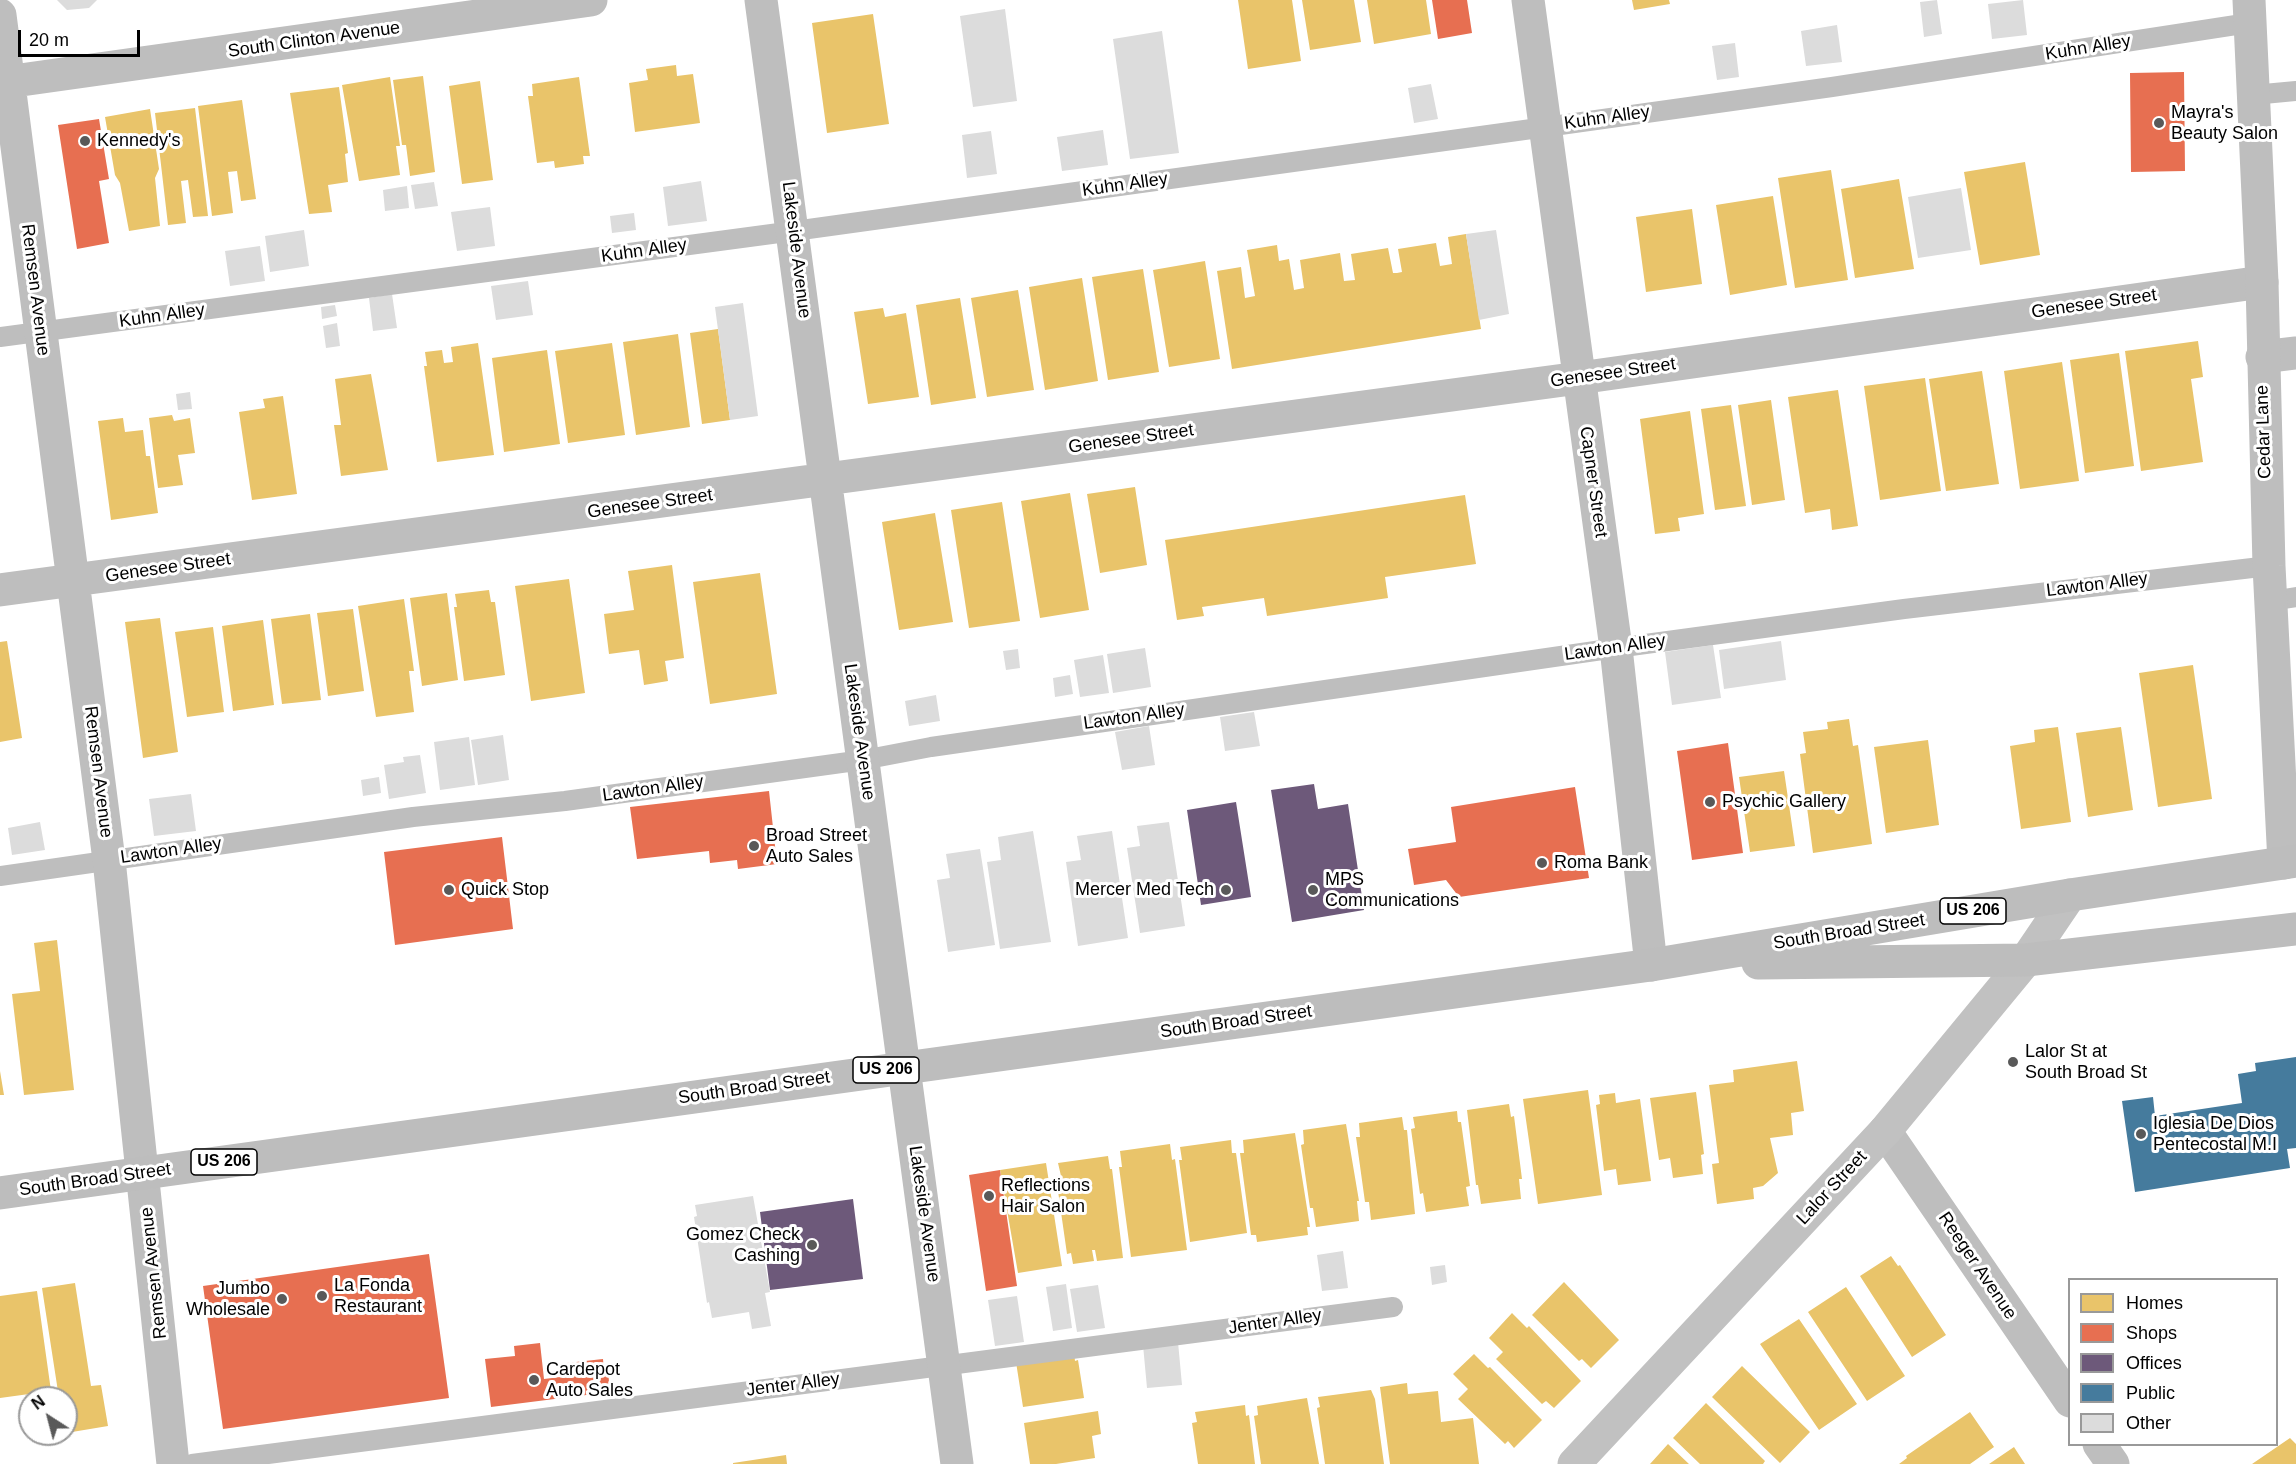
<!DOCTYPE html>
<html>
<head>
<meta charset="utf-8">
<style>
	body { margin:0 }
	#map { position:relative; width:2296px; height:1464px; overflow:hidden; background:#fff; font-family:Helvetica,sans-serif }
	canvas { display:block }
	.legend { position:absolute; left:2068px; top:1278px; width:210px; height:168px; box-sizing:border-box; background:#fff; border:2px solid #999; margin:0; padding:8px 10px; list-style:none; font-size:18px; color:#000 }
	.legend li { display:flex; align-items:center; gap:12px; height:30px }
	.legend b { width:30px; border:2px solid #999 }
	.north { position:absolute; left:18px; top:1386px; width:60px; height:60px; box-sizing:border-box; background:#fff; border:2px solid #999; border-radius:50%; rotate:324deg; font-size:16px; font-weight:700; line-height:24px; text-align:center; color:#000 }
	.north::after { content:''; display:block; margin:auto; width:21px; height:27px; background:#595959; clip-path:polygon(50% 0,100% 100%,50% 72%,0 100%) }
	.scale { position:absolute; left:18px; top:30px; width:122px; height:27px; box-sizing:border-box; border:3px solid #000; border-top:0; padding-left:8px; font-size:18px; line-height:21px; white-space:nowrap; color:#000; -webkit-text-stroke:4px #fff; paint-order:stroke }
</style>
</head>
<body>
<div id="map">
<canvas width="2296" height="1464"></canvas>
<ul class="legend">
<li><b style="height:16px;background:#e9c46a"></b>Homes</li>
<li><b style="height:16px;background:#e76f51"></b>Shops</li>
<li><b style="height:16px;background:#6d597a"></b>Offices</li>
<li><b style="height:16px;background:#457b9d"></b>Public</li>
<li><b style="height:16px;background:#dcdcdc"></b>Other</li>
</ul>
<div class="north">N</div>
<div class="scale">20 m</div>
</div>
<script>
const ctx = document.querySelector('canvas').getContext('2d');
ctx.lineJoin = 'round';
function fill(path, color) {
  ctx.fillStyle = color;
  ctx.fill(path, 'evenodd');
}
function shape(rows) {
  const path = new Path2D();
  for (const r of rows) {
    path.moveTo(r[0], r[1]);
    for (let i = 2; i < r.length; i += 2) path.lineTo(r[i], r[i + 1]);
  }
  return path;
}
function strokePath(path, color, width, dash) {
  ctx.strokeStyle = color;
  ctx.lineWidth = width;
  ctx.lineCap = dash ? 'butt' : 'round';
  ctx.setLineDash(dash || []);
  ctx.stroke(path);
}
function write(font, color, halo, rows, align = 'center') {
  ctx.font = font + ' Helvetica,sans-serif';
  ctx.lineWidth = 6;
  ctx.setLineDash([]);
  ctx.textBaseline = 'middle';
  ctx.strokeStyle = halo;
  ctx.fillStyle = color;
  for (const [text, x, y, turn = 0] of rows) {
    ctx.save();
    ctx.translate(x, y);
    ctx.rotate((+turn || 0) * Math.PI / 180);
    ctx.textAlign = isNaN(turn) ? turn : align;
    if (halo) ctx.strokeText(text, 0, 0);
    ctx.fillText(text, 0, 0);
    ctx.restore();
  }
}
fill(shape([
	[1238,0,1292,0,1301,61,1248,69],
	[1302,0,1354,0,1361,42,1310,50],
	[1367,0,1426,0,1431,34,1374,44],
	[1632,0,1669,0,1670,4,1634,10],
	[873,14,889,124,827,133,812,23],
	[676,65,677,76,693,74,700,123,635,132,629,83,648,80,646,69],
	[423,76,435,172,410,176,406,145,402,145,393,80],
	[390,77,400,146,396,146,400,175,359,181,342,85],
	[579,77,590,156,583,156,584,164,555,168,554,161,537,163,528,96,533,96,532,84],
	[480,81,493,180,462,184,449,86],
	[339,87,348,153,345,154,348,182,328,185,332,212,309,214,290,93],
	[242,100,256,199,241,201,237,171,228,172,233,213,212,216,198,106],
	[195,108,208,216,193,217,188,180,181,181,186,223,168,225,155,113],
	[150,109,159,169,155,178,160,226,129,231,120,183,115,175,105,117],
	[2025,162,2040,255,1980,265,1964,172],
	[1831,170,1848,280,1795,288,1778,178],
	[1899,179,1914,269,1855,278,1841,189],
	[1773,196,1787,285,1730,295,1716,205],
	[1692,209,1702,284,1646,292,1636,217],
	[1466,234,1481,329,1232,369,1217,271,1241,267,1245,298,1255,296,1247,250,1277,245,1279,261,1289,259,1294,290,1304,288,1300,260,1340,253,1344,281,1355,280,1351,254,1388,248,1393,273,1397,273,1402,272,1398,249,1436,243,1440,266,1452,264,1448,237],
	[1205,261,1220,359,1169,367,1153,270],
	[1143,269,1159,372,1108,380,1092,277],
	[1082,278,1098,381,1045,390,1029,287],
	[1018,290,1034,390,987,397,971,298],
	[960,298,976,398,931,405,916,305],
	[883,308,885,317,906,313,919,397,868,404,854,312],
	[718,329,730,420,702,424,690,333],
	[678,334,690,427,636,435,623,342],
	[2198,341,2203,377,2191,379,2203,462,2141,471,2125,351],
	[478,343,494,455,437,462,424,366,427,366,425,352,442,350,444,363,453,362,451,347],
	[612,343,625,435,568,443,555,351],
	[547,350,560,444,504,452,492,358],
	[2119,353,2134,466,2085,473,2070,360],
	[2062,362,2079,481,2020,489,2004,371],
	[1982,371,1999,484,1946,491,1929,379],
	[371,374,388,470,341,476,334,425,341,425,335,379],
	[1925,378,1941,491,1880,500,1864,386],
	[1838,390,1858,526,1832,530,1830,509,1805,513,1788,397],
	[283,396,297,494,252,500,239,412,265,408,263,399],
	[1771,400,1785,500,1752,505,1738,405],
	[1731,405,1746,506,1715,510,1701,409],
	[1690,411,1704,514,1678,518,1680,531,1655,534,1640,419],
	[172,415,174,421,190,418,195,453,178,455,183,485,158,488,149,418],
	[123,418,125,432,143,430,146,456,150,456,158,513,111,520,98,421],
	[1135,487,1147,565,1100,573,1087,494],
	[1070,493,1089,610,1040,618,1021,501],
	[1465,495,1476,564,1385,577,1388,598,1267,616,1264,598,1202,607,1204,616,1177,620,1165,540],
	[1002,502,1020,621,969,628,951,510],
	[935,513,953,622,899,630,882,522],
	[672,565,684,658,665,661,668,681,644,685,639,650,609,654,604,614,634,610,628,571],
	[760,573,777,694,710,704,693,582],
	[569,579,585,693,531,701,515,586],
	[489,590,491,602,495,602,505,675,464,681,454,607,457,607,455,594],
	[447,593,458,680,422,686,410,598],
	[404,599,414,671,409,671,414,712,376,717,358,606],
	[353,609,364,691,328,696,317,613],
	[310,614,321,700,282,704,271,619],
	[160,618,178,752,143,758,125,622],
	[263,620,274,705,233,711,222,626],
	[213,627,224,712,187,717,175,632],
	[7,641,22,738,0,742,0,642],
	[2193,665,2212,799,2158,807,2139,673],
	[1849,719,1853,746,1858,745,1872,844,1813,853,1800,754,1806,753,1803,732,1828,729,1827,722],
	[2058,727,2071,822,2021,829,2010,746,2035,742,2034,730],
	[2121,727,2133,810,2088,817,2076,733],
	[1928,740,1939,825,1886,833,1874,747],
	[1784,771,1795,846,1750,852,1739,777],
	[57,940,74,1090,24,1095,12,994,40,991,34,943],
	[1797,1061,1804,1111,1791,1113,1793,1135,1770,1138,1778,1173,1763,1186,1753,1188,1754,1199,1717,1204,1712,1164,1719,1163,1709,1085,1734,1082,1733,1070],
	[0,1071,4,1095,0,1095],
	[1588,1090,1602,1195,1538,1204,1523,1099],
	[1696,1092,1704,1154,1701,1155,1703,1174,1673,1178,1670,1158,1659,1160,1650,1098],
	[1615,1093,1616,1103,1640,1099,1651,1181,1618,1185,1616,1169,1604,1171,1596,1105,1600,1104,1599,1095],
	[1509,1104,1511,1117,1514,1116,1522,1179,1519,1179,1521,1199,1481,1204,1478,1185,1476,1185,1467,1110],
	[1457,1111,1458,1122,1461,1122,1470,1186,1466,1187,1469,1206,1426,1212,1423,1193,1420,1194,1411,1129,1415,1128,1413,1117],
	[1402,1117,1404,1130,1407,1130,1415,1214,1371,1220,1369,1202,1365,1202,1356,1137,1360,1137,1359,1123],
	[1346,1124,1359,1201,1357,1201,1359,1221,1316,1227,1313,1208,1310,1208,1301,1145,1304,1144,1303,1130],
	[1295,1133,1310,1227,1307,1227,1308,1235,1257,1242,1256,1235,1251,1235,1240,1153,1244,1153,1243,1140],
	[1231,1140,1232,1153,1236,1153,1247,1233,1190,1242,1179,1160,1182,1160,1180,1147],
	[1170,1144,1172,1160,1175,1159,1187,1250,1131,1257,1119,1167,1122,1167,1120,1151],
	[1108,1156,1110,1169,1112,1169,1123,1258,1097,1261,1095,1250,1092,1250,1094,1261,1073,1264,1071,1253,1067,1254,1056,1177,1061,1176,1058,1163],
	[1046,1163,1062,1266,1018,1273,1000,1170],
	[1891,1256,1898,1266,1900,1265,1946,1335,1912,1357,1860,1276],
	[1564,1282,1619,1340,1591,1368,1582,1359,1579,1361,1532,1315],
	[75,1283,91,1386,101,1385,108,1426,66,1433,66,1398,59,1398,42,1288],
	[1846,1287,1905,1376,1867,1401,1808,1312],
	[37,1291,51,1391,0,1398,0,1296],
	[1512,1313,1527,1328,1529,1326,1581,1381,1554,1408,1546,1401,1542,1404,1496,1359,1503,1352,1489,1338],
	[1799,1319,1857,1404,1819,1430,1760,1344],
	[1074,1353,1075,1361,1078,1360,1084,1398,1023,1407,1016,1362],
	[1474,1354,1488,1368,1490,1367,1542,1420,1514,1448,1508,1441,1505,1444,1458,1399,1468,1389,1453,1374],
	[1742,1366,1810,1432,1780,1463,1712,1397],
	[1407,1383,1408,1394,1438,1391,1441,1422,1473,1418,1479,1464,1390,1464,1380,1387],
	[1371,1390,1375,1399,1384,1464,1325,1464,1317,1408,1320,1407,1318,1397],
	[1307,1398,1319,1464,1261,1464,1254,1416,1258,1415,1257,1406],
	[1706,1403,1765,1461,1763,1464,1700,1464,1673,1438],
	[1245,1405,1246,1416,1249,1415,1255,1464,1198,1464,1192,1423,1197,1422,1195,1412],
	[1098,1411,1101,1434,1092,1436,1095,1458,1056,1464,1030,1464,1024,1423],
	[1970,1412,1994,1447,1970,1464,1899,1464,1907,1458,1906,1456],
	[2290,1438,2296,1444,2296,1464,2252,1464],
	[1668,1444,1689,1464,1650,1464],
	[2014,1447,2025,1464,1989,1464],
	[786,1455,787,1464,733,1464,733,1463]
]), '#e9c46a');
fill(shape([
	[1432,0,1467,0,1472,33,1438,39],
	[2184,72,2185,171,2131,172,2130,73],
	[99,119,109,179,99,181,109,243,77,249,58,125],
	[1728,743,1743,853,1692,860,1677,751],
	[1575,787,1589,878,1459,897,1446,880,1414,885,1408,849,1456,842,1451,807],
	[769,791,777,864,738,869,737,860,710,863,709,851,637,859,630,807],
	[502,837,513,929,395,945,384,852],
	[1000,1170,1017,1286,986,1291,969,1175],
	[429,1254,449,1398,223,1429,203,1286],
	[540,1343,544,1379,560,1377,558,1364,603,1359,604,1372,608,1371,610,1392,491,1407,485,1359,515,1356,514,1346]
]), '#e76f51');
fill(shape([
	[1314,784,1318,809,1348,804,1364,910,1292,922,1271,790],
	[1236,802,1251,897,1201,905,1187,810],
	[853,1199,863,1279,770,1290,760,1212]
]), '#6d597a');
fill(shape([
	[2296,1057,2296,1148,2287,1149,2290,1168,2135,1192,2122,1101,2153,1097,2155,1116,2242,1103,2238,1074,2256,1071,2255,1063]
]), '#457b9d');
fill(shape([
	[57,0,97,0,89,8,67,10],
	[1937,0,1942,34,1924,37,1920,2],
	[2023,0,2027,35,1992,39,1988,4],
	[1005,9,1017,101,973,107,960,16],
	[1837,25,1842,62,1806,66,1801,31],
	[1162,31,1179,153,1130,159,1113,39],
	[1735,43,1739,77,1717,80,1712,46],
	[1431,84,1438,119,1414,123,1408,88],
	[1103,130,1108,165,1062,171,1057,137],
	[991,131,997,174,967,178,962,135],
	[701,181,707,221,668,226,663,187],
	[434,182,438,206,415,209,411,185],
	[407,186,409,208,385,211,383,190],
	[1961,188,1971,250,1918,258,1908,197],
	[490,207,495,246,457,251,451,212],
	[634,213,636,230,612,233,610,216],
	[304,230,309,266,270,272,265,236],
	[1496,230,1509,314,1479,320,1466,234],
	[260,246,265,281,230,286,225,251],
	[528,281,533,315,496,320,491,286],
	[392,294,397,328,373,331,369,298],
	[743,303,758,416,730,420,715,307],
	[335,305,337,316,322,319,321,307],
	[337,323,340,346,326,348,323,326],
	[190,392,192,409,178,410,176,394],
	[1781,641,1786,680,1724,689,1719,650],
	[1713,645,1721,698,1672,705,1665,652],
	[1145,648,1151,687,1113,693,1107,654],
	[1018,649,1020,668,1006,670,1003,651],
	[1103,655,1109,693,1080,697,1074,660],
	[1070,675,1073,694,1055,697,1053,678],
	[936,695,940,721,909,726,905,701],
	[1254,712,1260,746,1225,751,1220,717],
	[1149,726,1155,765,1122,770,1115,732],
	[503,735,509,780,478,785,471,740],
	[469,737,475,785,440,790,434,742],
	[420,755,426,793,389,799,384,765,404,762,403,757],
	[379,777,381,793,363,796,361,780],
	[191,794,196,831,154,836,149,799],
	[40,822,45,850,12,855,8,828],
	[1169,822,1185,926,1140,933,1127,848,1140,846,1137,826],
	[1033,831,1051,942,1000,949,987,862,1001,860,998,837],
	[1112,831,1128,938,1078,946,1066,862,1081,860,1077,836],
	[980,849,995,945,948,952,937,880,950,878,946,854],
	[753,1196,770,1292,765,1293,771,1326,752,1329,749,1312,712,1318,709,1302,707,1303,694,1217,697,1216,695,1205],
	[1343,1251,1348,1288,1322,1291,1317,1255],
	[1445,1265,1447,1282,1432,1285,1430,1267],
	[1066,1284,1072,1328,1053,1331,1046,1287],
	[1098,1285,1105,1328,1077,1332,1070,1289],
	[1017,1296,1024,1342,995,1346,988,1300],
	[1178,1342,1182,1385,1147,1388,1143,1345]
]), '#dcdcdc');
strokePath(shape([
	[2253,95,2296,91],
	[0,337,794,231,1546,127,1832,87,2249,23],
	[2271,601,2296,597],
	[0,876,413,817,565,801,863,760,931,747,1616,648,1904,609,2269,566],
	[192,1464,1393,1307]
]), '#bebebe', 20);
strokePath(shape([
	[761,0,957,1464],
	[1528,0,1616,648,1651,965],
	[0,15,109,860,173,1464],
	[0,83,591,0],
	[2262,357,2296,353],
	[0,590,1579,378,2262,282],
	[1885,1131,2070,1401],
	[2099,1444,2113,1464]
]), '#bebebe', 33);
strokePath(shape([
	[2249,0,2262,282,2269,566,2284,863]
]), '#bebebe', 33);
strokePath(shape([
	[1574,1464,1885,1131,2026,960,2070,895]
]), '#c1c1c1', 33);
strokePath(shape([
	[1758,963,2026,960,2296,929],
	[0,1193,1651,965,2070,895,2296,861]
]), '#bdbdbd', 33);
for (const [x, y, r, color] of [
	[2159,123,6,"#595959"],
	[85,141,6,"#595959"],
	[1710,802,6,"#595959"],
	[754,846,6,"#595959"],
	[1542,863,6,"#595959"],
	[449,890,6,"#595959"],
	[1226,890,6,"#595959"],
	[1313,890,6,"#595959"],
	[2013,1062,6,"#595959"],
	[2141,1134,6,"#595959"],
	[989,1196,6,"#595959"],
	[812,1245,6,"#595959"],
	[322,1296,6,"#595959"],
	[282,1299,6,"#595959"],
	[534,1380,6,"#595959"]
]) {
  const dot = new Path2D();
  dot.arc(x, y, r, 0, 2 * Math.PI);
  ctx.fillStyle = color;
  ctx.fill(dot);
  strokePath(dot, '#fff', 2);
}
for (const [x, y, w] of [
	[1973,911,66],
	[886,1070,66],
	[224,1162,66]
]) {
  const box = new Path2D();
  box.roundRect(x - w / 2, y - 13, w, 26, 4.5);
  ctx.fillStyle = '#fff';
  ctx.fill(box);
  strokePath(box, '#000', 1.5);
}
write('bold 16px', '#000', null, [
	["US 206",1973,911],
	["US 206",886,1070],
	["US 206",224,1162]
]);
write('18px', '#000', '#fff', [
	["South Clinton Avenue",314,40,-8],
	["Kuhn Alley",2088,48,-9],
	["Kuhn Alley",1607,118,-8],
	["Kuhn Alley",1125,185,-8],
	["Lakeside Avenue",796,250,83],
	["Kuhn Alley",644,251,-8],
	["Remsen Avenue",35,290,83],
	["Genesee Street",2094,304,-8],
	["Kuhn Alley",162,316,-8],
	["Genesee Street",1613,373,-8],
	["Cedar Lane",2264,432,-92],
	["Genesee Street",1131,439,-8],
	["Capner Street",1593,482,82],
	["Genesee Street",650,504,-8],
	["Genesee Street",168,568,-8],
	["Lawton Alley",2097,585,-7],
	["Lawton Alley",1615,648,-8],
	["Lawton Alley",1134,717,-8],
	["Lakeside Avenue",859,732,82],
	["Remsen Avenue",98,772,83],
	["Lawton Alley",653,789,-8],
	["Lawton Alley",171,851,-8],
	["South Broad Street",1849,932,-9],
	["South Broad Street",1236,1022,-8],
	["South Broad Street",754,1088,-8],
	["South Broad Street",95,1180,-8],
	["Lalor Street",1832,1188,-47],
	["Lakeside Avenue",924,1214,82],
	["Reeger Avenue",1977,1266,56],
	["Remsen Avenue",154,1273,-96],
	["Jenter Alley",1275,1322,-8],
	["Jenter Alley",793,1385,-7]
]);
write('18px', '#000', '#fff', [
	["Mayra's",2171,113],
	["Beauty Salon",2171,134],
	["Kennedy's",97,141],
	["Psychic Gallery",1722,802],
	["Broad Street",766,836],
	["Auto Sales",766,857],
	["Roma Bank",1554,863],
	["MPS",1325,880],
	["Communications",1325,901],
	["Quick Stop",461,890],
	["Mercer Med Tech",1214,890,"right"],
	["Lalor St at",2025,1052],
	["South Broad St",2025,1073],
	["Iglesia De Dios",2153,1124],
	["Pentecostal M.I",2153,1145],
	["Reflections",1001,1186],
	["Hair Salon",1001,1207],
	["Gomez Check",800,1235,"right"],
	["Cashing",800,1256,"right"],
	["La Fonda",334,1286],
	["Restaurant",334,1307],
	["Jumbo",270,1289,"right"],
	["Wholesale",270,1310,"right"],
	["Cardepot",546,1370],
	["Auto Sales",546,1391]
], 'left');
</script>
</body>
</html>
